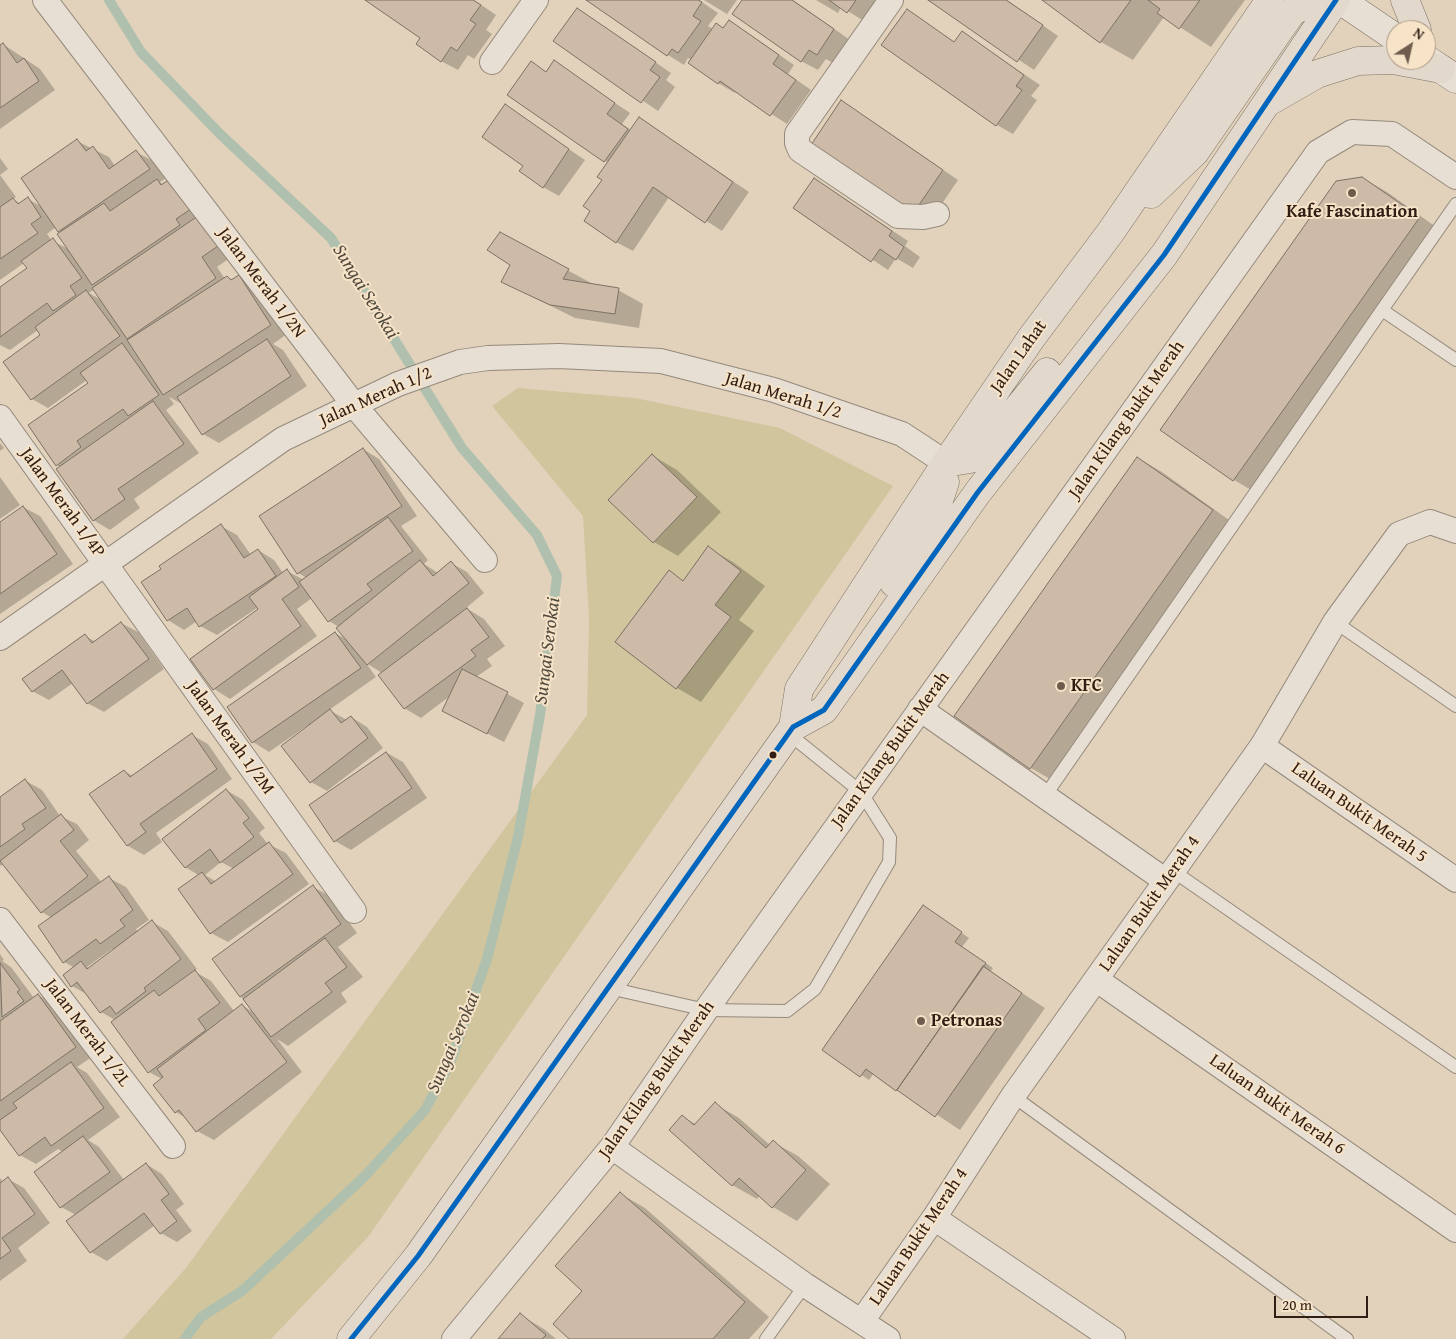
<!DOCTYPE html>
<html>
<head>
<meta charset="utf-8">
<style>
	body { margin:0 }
	#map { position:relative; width:1456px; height:1339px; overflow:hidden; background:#e2d2bb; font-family:"Gentium Book Plus",serif }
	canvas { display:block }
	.north { position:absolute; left:1386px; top:20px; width:50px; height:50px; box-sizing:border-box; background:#f7e4c8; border:1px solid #a89480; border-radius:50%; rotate:35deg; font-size:14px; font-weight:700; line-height:20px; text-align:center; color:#321d14 }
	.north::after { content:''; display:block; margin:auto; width:18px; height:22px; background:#705c4e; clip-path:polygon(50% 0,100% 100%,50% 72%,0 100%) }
	.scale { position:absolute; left:1274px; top:1296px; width:94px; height:22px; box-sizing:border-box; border:2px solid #321d14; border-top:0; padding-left:6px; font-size:15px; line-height:18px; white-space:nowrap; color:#321d14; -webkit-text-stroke:4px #f7e4c8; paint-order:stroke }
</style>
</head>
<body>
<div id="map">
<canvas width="1456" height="1339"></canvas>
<div class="north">N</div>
<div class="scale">20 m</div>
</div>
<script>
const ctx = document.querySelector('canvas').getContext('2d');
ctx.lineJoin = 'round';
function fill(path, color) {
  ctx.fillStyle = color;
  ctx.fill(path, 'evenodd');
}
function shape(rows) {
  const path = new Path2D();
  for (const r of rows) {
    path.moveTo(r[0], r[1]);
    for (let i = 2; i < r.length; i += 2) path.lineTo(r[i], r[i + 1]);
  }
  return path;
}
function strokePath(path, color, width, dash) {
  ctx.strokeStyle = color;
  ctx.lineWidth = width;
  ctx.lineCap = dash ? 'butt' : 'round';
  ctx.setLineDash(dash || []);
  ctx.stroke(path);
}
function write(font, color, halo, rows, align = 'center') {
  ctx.font = font + ' "Gentium Book Plus",serif';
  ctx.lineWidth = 4;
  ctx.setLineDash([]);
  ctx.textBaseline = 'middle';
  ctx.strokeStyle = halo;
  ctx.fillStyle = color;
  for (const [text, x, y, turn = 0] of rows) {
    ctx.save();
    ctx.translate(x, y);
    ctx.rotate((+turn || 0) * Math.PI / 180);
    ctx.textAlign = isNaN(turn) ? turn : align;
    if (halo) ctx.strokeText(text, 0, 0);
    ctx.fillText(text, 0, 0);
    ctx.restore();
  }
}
fill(shape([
	[518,388,635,398,780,428,893,486,368,1237,271,1339,123,1339,186,1268,587,715,589,618,583,516,492,406]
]), '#d0c59d');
fill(shape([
	[367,0,474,0,496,15,486,30,492,34,474,59,468,55,458,70,441,61,422,38],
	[589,0,699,0,718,13,708,26,713,29,724,29,729,22,745,31,794,65,788,74,811,90,787,124,736,91,735,93,718,83,692,60,688,58,684,65,668,55],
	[704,0,737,0,727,14],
	[743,0,793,0,850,40,833,63,826,59,818,70,801,61],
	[816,0,879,0,864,21,841,7,838,13],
	[930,0,1007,0,1058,36,1034,70],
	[1044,0,1245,0,1211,47,1164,17,1133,60,1101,42],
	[578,9,671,73,666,80,675,87,658,111,555,41],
	[907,10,956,43,963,33,1040,85,1031,96,1037,100,1013,134,997,125],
	[3,44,40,69,55,90,0,129,0,47],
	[554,62,630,113,622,124,631,130,639,118,749,192,722,231,669,197,633,251,616,242,592,211,608,163,509,94,531,63,547,72],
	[505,106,585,160,559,196,543,187,525,165],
	[857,111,958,180,929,223],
	[77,141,109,157,115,166,136,152,153,161,165,179,160,182,164,185,173,179,234,255,217,267,225,279,228,277,233,280,239,277,256,286,287,334,273,344,283,350,307,386,219,443,203,434,182,402,180,403,169,397,174,404,166,410,199,453,134,499,140,508,110,530,93,520,60,467,57,465,89,383,87,380,48,408,32,399,42,336,38,330,10,350,0,345,0,289,28,268,24,263,0,280,0,175,16,197,13,199,21,204,28,199,42,207],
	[56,227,62,232,69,249,52,241,47,234],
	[95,289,103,301,89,293],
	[0,158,8,169,0,175],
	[1362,178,1387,192,1443,232,1258,494,1234,480,1162,429],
	[830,189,908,241,905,246,920,257,913,268,896,258,888,270,795,208],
	[500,234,593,284,618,290,643,304,639,328,575,318,503,282,511,265],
	[0,443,4,448,0,451],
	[363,449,379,459,417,516,401,526,428,560,424,564,438,573,451,563,467,572,484,593,466,608,484,619,505,646,487,659,492,666,476,677,524,703,504,742,443,711,450,696,421,718,404,708,382,673,366,663,376,677,329,710,347,720,351,717,367,727,383,748,327,791,311,782,308,725,269,752,253,742,335,633,348,640,339,627,329,621,312,598,297,609,317,636,230,699,214,689,264,606,263,604,217,635,200,626,197,621,184,630,168,620,143,583,221,526,237,535,251,555,258,550,274,560,283,573,287,571,304,580,307,578,298,573],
	[653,456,677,470,721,512,678,556,654,542,610,500],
	[1138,458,1162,472,1236,525,1055,782,1031,768,955,716],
	[0,477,20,505,0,519],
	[23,507,40,516,73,564,0,614,0,523],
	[708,548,733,562,765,586,739,620,754,631,701,702,677,688,669,572,684,581],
	[121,623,138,632,164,669,104,712,87,703,73,683,49,700,32,691,85,636,96,642],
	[192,735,208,744,232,779,156,833,162,842,144,855,128,846,91,794,124,771,133,776],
	[387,753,403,762,427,798,351,850,335,841],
	[26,781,42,790,60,816,77,824,89,840,76,851,102,883,109,878,126,887,149,920,136,929,138,932,152,922,168,931,197,969,194,971,211,981,234,1011,242,1005,254,1013,241,997,313,887,330,896,357,933,338,947,363,977,341,993,347,1002,288,1046,277,1039,302,1072,214,1140,197,1131,188,1119,176,1112,162,1079,149,1072,115,1020,101,1012,88,995,72,986,75,968,64,962,52,918,42,912,4,864,0,866,0,798],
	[112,949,114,951,90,969,87,967],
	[226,790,243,800,265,828,259,833,268,844,286,853,309,884,228,942,211,933,180,890,200,876,185,867],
	[221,862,234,869,217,882,205,875],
	[931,911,969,938,962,947,993,968,990,972,1045,1008,960,1130,874,1073,869,1080,824,1050],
	[0,954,4,960,2,961,11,967,34,998,38,995,55,1005,92,1057,77,1067,87,1073,120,1117,88,1140,99,1147,124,1180,146,1164,162,1174,184,1204,176,1210,192,1231,177,1242,161,1233,155,1225,107,1261,91,1252,76,1215,61,1207,63,1152,58,1149,36,1164,20,1155,0,1127],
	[715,1104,739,1118,770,1145,773,1142,798,1156,830,1184,797,1221,773,1207,760,1195,757,1199,732,1185,682,1116,697,1125],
	[0,1178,3,1182,8,1179,24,1188,50,1223,18,1248,27,1261,0,1281],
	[621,1194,645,1208,769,1317,749,1339,571,1339,584,1291],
	[520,1315,544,1329,556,1339,499,1339]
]), '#0003');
strokePath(shape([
	[109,0,141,52,220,134,331,238,462,448,537,535,557,576,540,715,518,837,487,959,450,1063,425,1110,364,1177,242,1291,201,1317,185,1339]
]), '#b0c0ae', 10);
const building = shape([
	[365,0,473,0,481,5,470,20,476,24,457,51,451,47,441,62,416,44,420,38,365,0],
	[586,0,698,0,702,2,693,16,701,21,678,53,672,49,667,56,586,0],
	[742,0,792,0,834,29,817,55,809,50,801,62,732,14,742,0],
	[829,0,856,0,847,13,829,0],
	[928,0,1006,0,1043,25,1017,62,928,0],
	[1042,0,1131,0,1100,43,1042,0],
	[1148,0,1200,0,1179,29,1157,13,1160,9,1148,0],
	[577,8,656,62,650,70,660,77,641,103,553,41,577,8],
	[907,9,954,42,962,31,1024,75,1016,86,1022,90,996,126,881,45,907,9],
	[729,20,779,55,773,64,796,80,770,116,720,81,718,84,688,63,716,23,723,28,729,20],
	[3,43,17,63,24,58,39,81,0,108,0,45,3,43],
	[554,60,615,103,607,114,628,129,604,162,507,95,531,61,546,72,554,60],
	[841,100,943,170,912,215,811,145,841,100],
	[505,104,569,149,543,188,519,171,523,166,482,137,505,104],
	[639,117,733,182,705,223,653,187,616,243,584,221,590,211,583,206,602,180,597,177,639,117],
	[77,139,86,151,93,146,109,169,136,150,150,169,58,232,21,178,77,139],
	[173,177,194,207,176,219,180,225,92,285,57,234,104,203,110,211,157,179,161,185,173,177],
	[1362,177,1420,217,1233,481,1160,430,1336,181,1362,177],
	[814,178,892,231,889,236,904,247,896,260,880,249,871,262,793,208,814,178],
	[28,197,41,217,31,224,38,233,0,259,0,207,13,198,18,204,28,197],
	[198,216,218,246,202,257,216,278,127,339,92,288,198,216],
	[500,232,569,269,563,279,619,288,615,314,550,305,501,282,510,265,487,250,500,232],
	[53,238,82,278,70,286,76,295,53,311,47,303,0,337,0,287,27,268,21,261,53,238],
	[239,275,271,325,163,395,127,340,227,276,231,280,239,275],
	[86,290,120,336,31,400,3,362,40,335,35,327,86,290],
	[267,339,291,376,202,435,177,397,267,339],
	[122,343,159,395,128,416,123,409,77,441,81,447,56,466,28,425,88,383,80,373,122,343],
	[153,401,184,444,118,489,125,499,93,521,56,469,153,401],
	[363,448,402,506,297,574,259,516,363,448],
	[652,454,697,497,653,543,608,500,652,454],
	[1137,457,1213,510,1030,769,954,716,1137,457],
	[23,506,57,554,0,594,0,522,23,506],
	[388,517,413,551,367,584,372,590,328,622,299,582,388,517],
	[221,524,244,558,258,549,276,576,199,627,187,608,167,621,141,582,161,569,159,566,221,524],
	[708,546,741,571,715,605,731,617,676,689,615,642,669,570,683,581,708,546],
	[420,560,433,576,451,561,469,583,367,665,336,628,420,560],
	[287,569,299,587,282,599,301,626,213,690,190,659,258,609,249,597,287,569],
	[467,608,489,637,471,650,476,656,404,709,378,675,467,608],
	[121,622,149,659,87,704,62,670,32,692,22,679,85,634,92,643,121,622],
	[335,632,361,668,252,743,227,707,335,632],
	[462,669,508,692,487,734,442,711,462,669],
	[330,709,341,723,351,716,368,738,310,783,281,746,330,709],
	[192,733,217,769,140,824,146,832,127,846,89,794,124,770,130,777,192,733],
	[386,752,412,788,334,842,309,805,386,752],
	[25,779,46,808,22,824,25,829,0,847,0,797,25,779],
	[226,789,249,818,243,823,254,837,220,863,210,849,185,868,162,839,226,789],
	[61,814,74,830,60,841,88,876,41,913,0,861,61,814],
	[269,842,293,874,210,934,178,889,202,872,211,884,269,842],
	[109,876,133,910,120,920,125,926,100,944,96,939,63,963,38,926,109,876],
	[313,885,341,924,240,997,212,959,313,885],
	[923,905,962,932,955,942,986,963,896,1091,866,1069,860,1077,822,1050,923,905],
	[152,920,181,959,144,988,146,991,116,1014,110,1006,100,1013,77,982,71,987,63,975,81,961,87,969,152,920],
	[325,938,347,967,325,983,332,992,271,1037,243,999,325,938],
	[0,963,20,990,17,992,24,1001,2,1017,0,963],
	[983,966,1022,993,935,1117,897,1090,983,966],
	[195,970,220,1003,198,1019,206,1030,148,1073,111,1022,154,990,159,996,195,970],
	[38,994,76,1047,0,1101,0,1021,38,994],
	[242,1004,287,1062,196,1132,179,1110,175,1113,153,1085,163,1077,157,1069,242,1004],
	[71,1062,104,1108,51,1146,45,1137,19,1156,0,1130,0,1120,17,1108,13,1103,71,1062],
	[715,1102,766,1148,773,1140,806,1170,772,1208,739,1178,732,1186,669,1130,682,1115,694,1125,715,1102],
	[83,1136,110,1172,60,1208,34,1172,83,1136],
	[146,1163,169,1194,161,1200,177,1221,160,1234,144,1213,90,1253,66,1221,146,1163],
	[8,1177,35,1214,2,1238,11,1251,0,1259,0,1183,8,1177],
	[620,1192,745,1302,713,1339,569,1339,553,1324,582,1291,555,1266,620,1192],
	[520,1313,546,1335,542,1339,498,1339,520,1313]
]);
fill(building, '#cdbaa7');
strokePath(building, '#7c7165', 1);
const lane = shape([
	[1456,204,1382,310,1456,360],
	[1335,622,1456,706],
	[1045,796,1382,310],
	[1173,871,1456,1067],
	[609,988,706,1010,787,1011,815,989,889,862,890,838,861,792,789,734],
	[1013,1096,1347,1339],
	[766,1339,805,1285]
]);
const street = shape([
	[45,0,354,405,485,560],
	[891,0,797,134,797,143,800,150,898,216,923,217,937,214],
	[492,62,536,0],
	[0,417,354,911],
	[0,638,283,439,398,384,460,362,488,358,559,356,661,361,774,390,902,434,946,463],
	[920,709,1166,881],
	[1262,746,1456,880],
	[0,920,173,1146],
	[1097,980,1456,1230],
	[612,1147,805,1285,888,1339],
	[934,1218,1113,1339],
	[862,1321,934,1218,1013,1096,1262,746,1335,622,1399,534,1430,522,1456,531],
	[454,1339,612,1147,706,1010,1318,152,1352,132,1392,134,1456,177]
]);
const secondary = shape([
	[1340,0,1396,38],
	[1426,59,1456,79]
]);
const primary = shape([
	[1405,0,1417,30],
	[1270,101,1317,74,1358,61,1393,60,1441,69],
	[1151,194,1195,152,1292,12,1308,3,1324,0],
	[946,463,970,459,986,447,1047,372],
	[894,583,932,521,945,482],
	[793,727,799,689,946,463,1032,337,1110,233,1270,0],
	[351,1339,418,1256,793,727,824,710,978,492,1164,255,1336,0]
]);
strokePath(lane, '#94897b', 14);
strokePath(street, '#94897b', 26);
strokePath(secondary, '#7c7165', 29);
strokePath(primary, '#7c7165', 29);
strokePath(lane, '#e7dfd3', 12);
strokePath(street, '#e7dfd3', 24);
strokePath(secondary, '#e7dfd3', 28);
strokePath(primary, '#e2d9cc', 28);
strokePath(shape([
	[351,1339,418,1256,793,727,824,710,978,492,1164,255,1336,0]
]), '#0065bd', 5);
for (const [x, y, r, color] of [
	[1352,193,5,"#705c4e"],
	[1061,686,5,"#705c4e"],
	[773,755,4.5,"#321d14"],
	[921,1021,5,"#705c4e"]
]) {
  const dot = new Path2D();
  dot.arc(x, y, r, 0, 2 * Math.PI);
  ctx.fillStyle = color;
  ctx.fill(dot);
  strokePath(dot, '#f7e4c8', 2);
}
write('bold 18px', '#321d14', '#f7e4c8', [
	["Kafe Fascination",1352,212,"center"],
	["KFC",1071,686],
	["Petronas",931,1021]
], 'left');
write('18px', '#321d14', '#f7e4c8', [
	["Jalan Merah 1/2N",261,283,53],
	["Jalan Lahat",1019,357,-55],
	["Jalan Merah 1/2",783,396,17],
	["Jalan Merah 1/2",376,397,-24],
	["Jalan Kilang Bukit Merah",1127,420,-55],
	["Jalan Merah 1/4P",62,503,54],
	["Jalan Merah 1/2M",230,738,54],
	["Jalan Kilang Bukit Merah",891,750,-54],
	["Laluan Bukit Merah 5",1359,813,35],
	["Laluan Bukit Merah 4",1150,904,-55],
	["Jalan Merah 1/2L",87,1033,53],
	["Jalan Kilang Bukit Merah",657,1080,-55],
	["Laluan Bukit Merah 6",1277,1105,35],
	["Laluan Bukit Merah 4",919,1237,-56]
]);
write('italic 19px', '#524c40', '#f7e4c8', [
	["Sungai Serokai",365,292,58],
	["Sungai Serokai",548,651,-83],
	["Sungai Serokai",454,1043,-67]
]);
</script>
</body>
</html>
